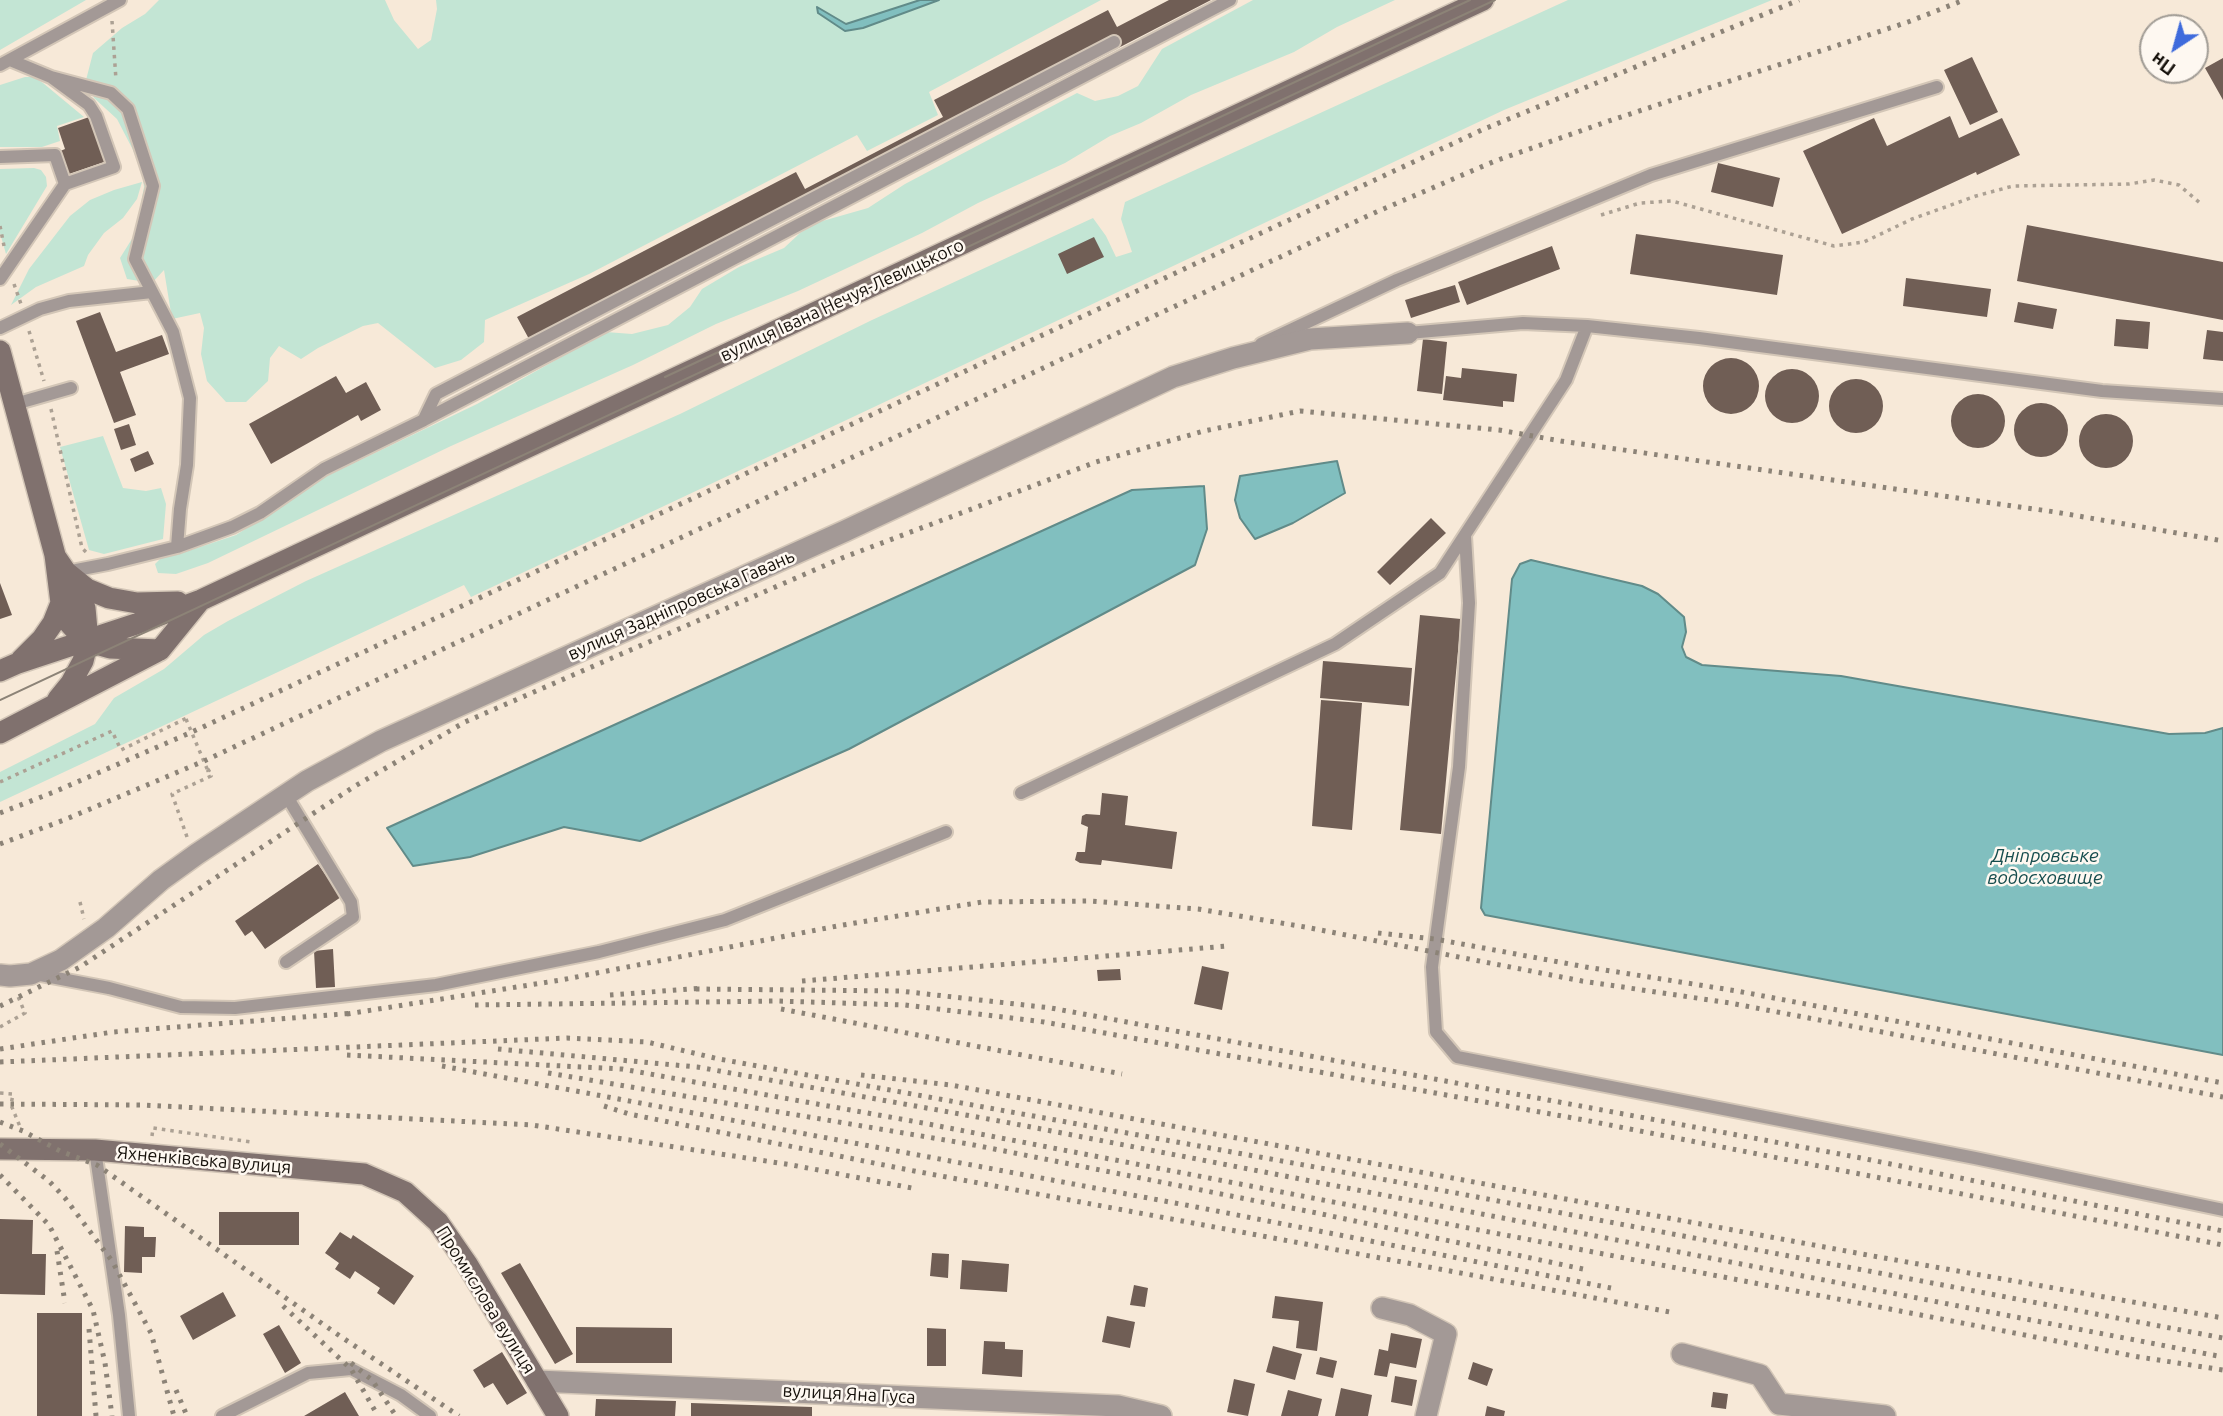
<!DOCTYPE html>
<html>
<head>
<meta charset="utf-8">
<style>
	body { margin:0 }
	#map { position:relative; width:2223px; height:1416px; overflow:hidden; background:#f7e9d8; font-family:Ubuntu,sans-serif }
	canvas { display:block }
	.north { position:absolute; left:2139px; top:14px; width:70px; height:70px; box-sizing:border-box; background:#fef8f1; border:2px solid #a19c95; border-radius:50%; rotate:216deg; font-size:19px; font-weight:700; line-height:28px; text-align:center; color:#16110b }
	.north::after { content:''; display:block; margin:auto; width:24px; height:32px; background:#3f6bdc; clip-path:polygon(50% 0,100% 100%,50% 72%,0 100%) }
</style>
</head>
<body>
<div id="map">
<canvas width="2223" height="1416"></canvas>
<div class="north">Пн</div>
</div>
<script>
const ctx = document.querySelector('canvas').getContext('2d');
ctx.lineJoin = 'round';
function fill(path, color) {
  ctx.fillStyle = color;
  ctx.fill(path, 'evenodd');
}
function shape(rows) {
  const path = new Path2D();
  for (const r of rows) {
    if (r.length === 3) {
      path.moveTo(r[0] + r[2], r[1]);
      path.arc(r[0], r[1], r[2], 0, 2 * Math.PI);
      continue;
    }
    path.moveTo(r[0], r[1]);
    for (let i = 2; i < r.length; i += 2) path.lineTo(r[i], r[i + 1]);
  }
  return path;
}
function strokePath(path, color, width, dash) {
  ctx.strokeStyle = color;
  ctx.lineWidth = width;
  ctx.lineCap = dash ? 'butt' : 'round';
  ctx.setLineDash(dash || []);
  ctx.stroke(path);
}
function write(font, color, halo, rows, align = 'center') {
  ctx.font = font + ' Ubuntu,sans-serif';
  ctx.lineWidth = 5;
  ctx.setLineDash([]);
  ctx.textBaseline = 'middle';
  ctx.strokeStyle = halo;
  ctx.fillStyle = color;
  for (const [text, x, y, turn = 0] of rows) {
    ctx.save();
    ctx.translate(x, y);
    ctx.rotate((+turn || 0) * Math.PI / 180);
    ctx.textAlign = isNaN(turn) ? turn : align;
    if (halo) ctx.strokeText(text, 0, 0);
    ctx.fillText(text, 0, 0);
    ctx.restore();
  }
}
fill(shape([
	[0,0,86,0,0,50],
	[159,0,385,0,394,20,418,49,431,40,437,9,436,0,1101,0,929,92,938,115,867,151,857,135,589,274,485,320,484,342,461,360,435,368,378,323,363,326,318,348,301,359,279,346,270,358,268,381,246,402,226,402,207,381,201,354,204,328,200,313,172,319,164,270,152,283,127,279,120,258,135,234,144,187,142,173,133,150,117,119,94,98,86,80,93,53,122,28,145,14],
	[1253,0,1395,0,1337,27,1294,52,1191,95,1141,123,1110,136,1065,163,978,203,922,233,798,291,716,324,633,365,451,446,208,563,176,574,158,573,155,564,162,557,179,554,236,535,327,476,477,404,606,332,632,334,668,325,690,307,702,289,739,267,784,248,800,233,819,222,868,208,905,184,1077,93,1095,101,1118,96,1138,86,1162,49],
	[1568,0,1772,0,1504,110,471,597,464,585,0,802,0,772,95,724,114,698,164,669,204,635,228,621,306,581,680,414,872,320,1093,218,1106,236,1116,257,1132,252,1121,219,1125,202],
	[25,77,34,77,43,83,84,117,57,126,60,141,42,147,0,147,0,85],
	[34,168,41,170,46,177,47,186,6,254,0,233,0,169],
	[142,182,137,199,123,218,104,233,88,255,84,266,36,287,11,305,29,269,70,216,90,200,114,190],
	[103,436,123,488,146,491,161,488,166,504,163,539,104,554,89,550,60,447]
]), '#c3e5d4');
const water = shape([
	[920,0,939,0,863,28,845,31,818,13,817,7,846,24,920,0],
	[1337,461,1345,493,1293,523,1255,539,1240,518,1235,500,1240,476,1337,461],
	[1204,486,1207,529,1195,565,849,749,640,841,564,827,470,857,413,866,387,828,1132,490,1204,486],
	[1531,560,1642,586,1658,594,1684,617,1686,632,1682,647,1686,657,1702,665,1841,676,2169,734,2205,733,2223,728,2223,1055,1485,915,1481,908,1512,579,1520,564,1531,560]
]);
fill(water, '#81bfbf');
strokePath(water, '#618b89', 2);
fill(shape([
	[1169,0,1211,0,535,350,517,317,796,172,805,189,943,117,934,100,1108,10,1117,27],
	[1972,57,1998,112,1970,125,1944,70],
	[2223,58,2223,100,2205,68],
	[92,116,107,161,66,175,58,152,65,149,58,128],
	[1950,116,1959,138,2002,118,2020,155,1977,175,1976,172,1842,234,1803,151,1874,118,1887,146],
	[1718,163,1780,178,1773,207,1711,192],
	[2027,225,2223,262,2223,320,2017,281],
	[1636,234,1783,255,1777,295,1630,274],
	[1094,237,1104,257,1067,274,1058,254],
	[1552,246,1560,269,1467,305,1458,282],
	[1906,278,1991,289,1987,317,1903,306],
	[1455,285,1460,302,1411,318,1405,300],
	[2018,302,2057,309,2053,329,2014,322],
	[100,312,116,352,162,335,169,354,120,372,136,415,114,423,76,321],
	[2116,319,2150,322,2148,349,2114,346],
	[2207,330,2223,332,2223,361,2203,359],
	[1423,339,1447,342,1442,394,1417,391],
	[1731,386,28],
	[1462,368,1517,374,1514,402,1503,401,1503,407,1443,400,1446,376,1461,378],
	[1792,396,27],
	[336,376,346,393,366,382,381,410,361,421,358,415,271,464,249,424],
	[1856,406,27],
	[1978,421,27],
	[2041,430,27],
	[2106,441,27],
	[129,424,136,445,121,450,114,429],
	[148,451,154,464,135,472,130,459],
	[1431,518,1446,533,1390,585,1377,572],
	[0,583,12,615,0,619],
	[1420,615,1461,619,1441,834,1400,830],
	[1323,661,1412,668,1409,706,1320,698],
	[1321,700,1362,703,1352,830,1312,826],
	[1102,793,1128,796,1125,825,1177,832,1172,869,1102,860,1101,865,1080,863,1075,860,1077,852,1085,852,1088,827,1081,824,1082,816,1086,814,1100,815],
	[318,864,341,897,265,949,252,931,245,936,235,921],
	[333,949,335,987,316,988,314,951],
	[1202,966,1229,972,1222,1010,1194,1004],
	[1120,969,1121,980,1098,981,1097,970],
	[219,1212,299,1212,299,1245,219,1245],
	[0,1219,33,1220,32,1254,46,1254,45,1295,0,1294],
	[125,1226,144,1227,144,1237,156,1237,155,1257,142,1257,142,1273,124,1272],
	[340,1232,351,1239,353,1235,414,1276,394,1305,377,1293,380,1288,355,1271,350,1279,335,1269,339,1263,325,1253],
	[932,1253,949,1254,948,1278,930,1276],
	[962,1260,1009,1264,1007,1292,960,1289],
	[520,1263,573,1354,555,1364,501,1273],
	[1134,1285,1148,1288,1145,1307,1130,1305],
	[223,1292,236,1316,193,1340,180,1316],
	[1275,1296,1323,1302,1317,1351,1296,1348,1299,1321,1272,1318],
	[37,1313,82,1313,82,1416,37,1416],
	[1107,1316,1135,1322,1130,1348,1102,1342],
	[279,1325,301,1363,285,1373,263,1334],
	[576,1327,672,1328,672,1363,576,1363],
	[927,1328,946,1329,946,1366,927,1366],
	[1391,1333,1422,1339,1416,1368,1390,1363,1387,1377,1374,1375,1379,1349,1388,1351],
	[984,1341,1005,1342,1005,1349,1023,1350,1022,1377,982,1374],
	[1273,1346,1302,1354,1295,1380,1266,1372],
	[502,1352,527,1393,507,1405,493,1383,484,1388,473,1370],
	[1320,1357,1337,1361,1333,1378,1316,1374],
	[1473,1362,1493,1369,1487,1386,1468,1379],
	[1395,1376,1417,1380,1412,1406,1391,1402],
	[1234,1379,1255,1384,1248,1416,1227,1412],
	[1341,1388,1372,1395,1368,1416,1335,1416],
	[1288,1390,1322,1399,1318,1416,1281,1416],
	[345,1392,359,1416,304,1416],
	[1713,1392,1728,1394,1726,1409,1711,1407],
	[596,1399,676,1401,675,1416,595,1416],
	[691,1403,812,1407,812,1416,691,1416],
	[1487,1406,1505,1411,1504,1416,1485,1416]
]), '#705e55');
const lane = shape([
	[0,65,120,0],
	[51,77,111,93,128,109,153,186,135,259,173,332,190,398,187,465,180,509,177,547],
	[0,157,55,155,65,184],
	[0,279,65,184,114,167,96,116,89,105,51,77,10,60],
	[0,328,40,309,69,301,152,292],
	[1408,333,1523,323,1587,326,1699,338,2102,391,2223,399],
	[1261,344,1397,280,1651,175,1937,87],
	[15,404,71,388],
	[424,419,436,394,1114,42],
	[1465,536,1469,603,1459,767,1432,967,1436,1032,1457,1057,1975,1158,2223,1210],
	[66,572,108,564,177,547,232,527,260,513,324,469,424,420,1230,0],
	[1021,793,1335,644,1440,573,1566,380,1587,326],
	[286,795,351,902,353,917,286,962],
	[35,974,109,988,181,1007,235,1008,436,985,599,952,725,920,946,832],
	[95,1150,119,1315,129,1416],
	[222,1416,308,1373,351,1369,401,1395,430,1416]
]);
const street = shape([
	[0,975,10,976,31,974,61,960,106,928,161,880,197,854,307,781,381,741,845,531,1173,377,1233,358,1310,339,1408,333],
	[1382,1308,1410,1315,1446,1334,1426,1416],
	[1682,1354,1760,1375,1779,1404,1885,1416],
	[537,1381,1118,1406,1161,1416]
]);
const secondary = shape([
	[0,351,55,555,61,603,69,623,78,633,96,644,110,648,160,650],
	[55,556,66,572,87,589,109,598,137,603,178,602],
	[21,660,42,639,53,623,61,603],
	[0,671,18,663,136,624,201,600,1483,0],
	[58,699,71,683,83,661,88,641,85,608,70,579],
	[0,733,160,650,199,602],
	[0,1149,95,1150,364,1174,405,1192,438,1222,467,1264,558,1416]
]);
strokePath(lane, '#d3c6b7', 16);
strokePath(street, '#d3c6b7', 24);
strokePath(secondary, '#d3c6b7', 24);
strokePath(shape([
	[112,21,116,80],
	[1601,215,1640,203,1672,201,1834,246,1864,242,1912,219,1976,196,2013,186,2129,184,2154,180,2179,185,2200,203],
	[0,226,4,246],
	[14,284,21,304],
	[29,331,44,381],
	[51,409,82,548,87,553],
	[186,719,208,771],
	[0,782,112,731,121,750,189,717],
	[187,837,172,794,211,776,208,771,211,769],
	[80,902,84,919],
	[0,1027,25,1013,17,994],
	[0,1093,13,1094,11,1105,21,1129],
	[152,1136,153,1128,251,1142]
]), '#aca194', 3.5, [3.5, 5]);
strokePath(lane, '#a39996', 12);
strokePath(street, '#a39996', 21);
strokePath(secondary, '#80716e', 21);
strokePath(shape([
	[665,377,1470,0],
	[0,700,1495,0]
]), '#8c8377', 2);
strokePath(shape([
	[0,813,54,792,192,732,1484,129,1799,0],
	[0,844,64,820,204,761,1374,213,1495,161,1606,122,1908,22,1964,0],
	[1378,933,1435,939,1586,967,1737,991,2223,1083],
	[802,981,1228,946],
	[696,989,900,991,1051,1008,1856,1157,2223,1231],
	[610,995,704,988],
	[475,1005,778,1001,905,1005,1044,1022,1584,1120,2223,1245],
	[0,1006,80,967,355,786,465,722,842,558,1096,462,1204,431,1300,411,1499,430,1561,441,2055,512,2223,541],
	[781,1009,1122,1074],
	[347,1014,561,980,837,926,982,902,1090,901,1198,909,1305,927,1582,981,1730,1003,2223,1097],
	[0,1049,113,1032,355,1013],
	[498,1049,697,1067,1005,1122,2223,1357],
	[347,1055,622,1069,923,1123,2139,1357,2223,1370],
	[0,1062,567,1038,647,1042,719,1059,1403,1183,2223,1338],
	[442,1066,1191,1206,1611,1288],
	[548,1073,969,1144,1317,1213,1583,1269],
	[861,1075,951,1085,1873,1256,2223,1318],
	[0,1104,142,1105,532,1125,792,1165,912,1188],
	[604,1106,629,1114,909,1170,1675,1313],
	[0,1122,23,1131,60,1151,97,1165,337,1334,459,1416],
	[0,1144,49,1181,65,1198,112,1261,151,1333,174,1416],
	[0,1175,49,1225,93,1310,105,1363,112,1416],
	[57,1251,65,1303],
	[283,1306,351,1369,378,1416],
	[89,1329,96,1416],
	[351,1363,372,1380,396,1416],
	[176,1390,187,1416]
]), '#8c8377', 5, [3.5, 7]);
write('18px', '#16110b', '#fef8f1', [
	["вулиця Івана Нечуя-Левицького",842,300,-25],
	["вулиця Задніпровська Гавань",681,605,-24],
	["Яхненківська вулиця",204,1160,5],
	["Промислова вулиця",486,1300,58],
	["вулиця Яна Гуса",849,1394,3]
]);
write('italic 19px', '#164d4e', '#fef8f1', [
	["Дніпровське",2045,856],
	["водосховище",2045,878]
]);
</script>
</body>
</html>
